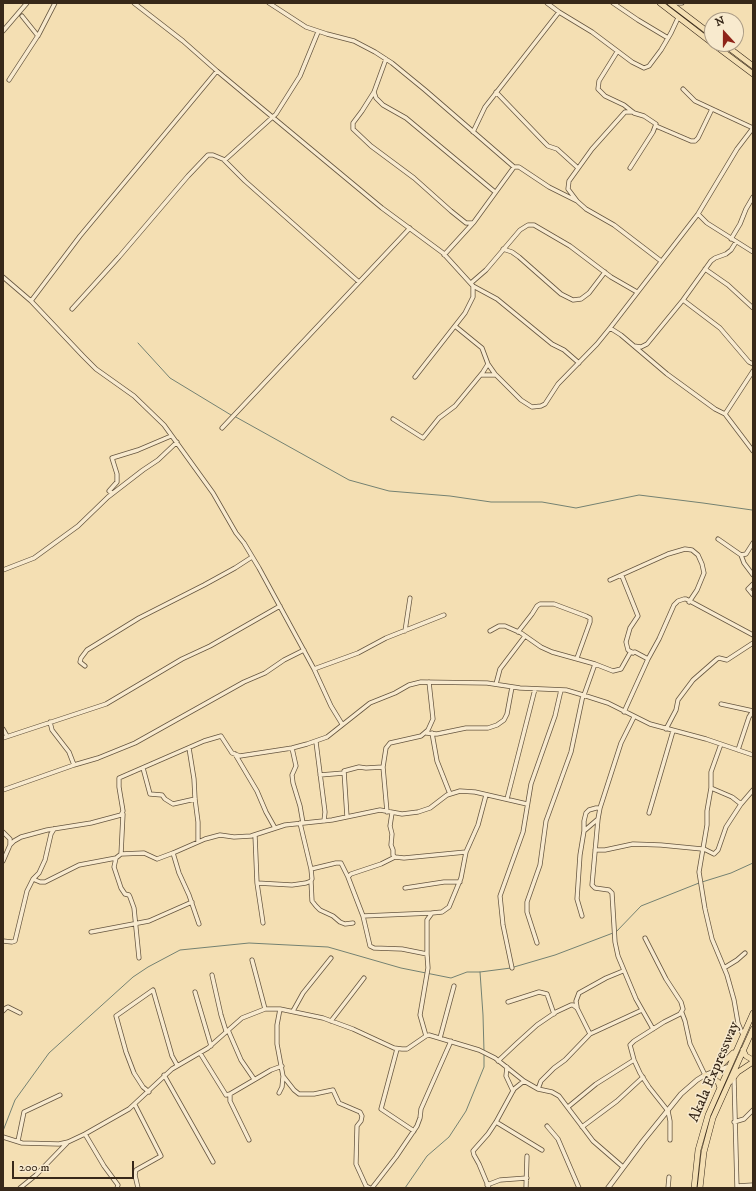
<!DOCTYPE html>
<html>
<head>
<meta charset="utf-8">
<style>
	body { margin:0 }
	#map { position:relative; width:756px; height:1191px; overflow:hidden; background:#f4dfb3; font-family:"IM FELL DW Pica",serif }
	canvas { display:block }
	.frame { position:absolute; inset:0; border:4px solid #372819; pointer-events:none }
	.north { position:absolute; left:704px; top:12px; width:40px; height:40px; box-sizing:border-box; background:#f8eace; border:1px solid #ab9c86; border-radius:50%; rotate:339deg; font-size:11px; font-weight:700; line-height:16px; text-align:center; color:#372819 }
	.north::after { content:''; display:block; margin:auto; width:14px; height:18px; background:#8f2418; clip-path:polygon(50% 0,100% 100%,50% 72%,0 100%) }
	.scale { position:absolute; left:12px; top:1161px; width:122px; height:18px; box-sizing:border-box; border:2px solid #372819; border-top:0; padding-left:5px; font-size:12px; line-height:14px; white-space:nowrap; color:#372819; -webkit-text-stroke:3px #f8eace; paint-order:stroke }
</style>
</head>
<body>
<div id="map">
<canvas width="756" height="1191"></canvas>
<div class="frame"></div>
<div class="north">N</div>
<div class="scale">200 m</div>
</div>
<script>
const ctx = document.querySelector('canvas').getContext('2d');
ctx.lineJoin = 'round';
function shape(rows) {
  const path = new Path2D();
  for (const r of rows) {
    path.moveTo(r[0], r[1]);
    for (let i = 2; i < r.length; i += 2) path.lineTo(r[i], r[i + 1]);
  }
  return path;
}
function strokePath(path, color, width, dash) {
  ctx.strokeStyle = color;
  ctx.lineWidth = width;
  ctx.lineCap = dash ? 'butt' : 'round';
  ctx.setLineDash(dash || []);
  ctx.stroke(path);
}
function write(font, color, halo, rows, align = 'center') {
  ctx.font = font + ' "IM FELL DW Pica",serif';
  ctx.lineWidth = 3;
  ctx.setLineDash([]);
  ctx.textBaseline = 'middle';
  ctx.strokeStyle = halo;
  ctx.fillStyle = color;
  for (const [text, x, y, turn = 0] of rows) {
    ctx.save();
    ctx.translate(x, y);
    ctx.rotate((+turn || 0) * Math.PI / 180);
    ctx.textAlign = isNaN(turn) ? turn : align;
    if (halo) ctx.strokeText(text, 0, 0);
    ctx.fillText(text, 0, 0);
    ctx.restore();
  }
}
strokePath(shape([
	[138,343,170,378,231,415],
	[234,416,349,480,389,491,450,496,491,502,542,502,576,508,639,495,703,503,752,510,753,511],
	[702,882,731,873,753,863],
	[616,932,641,906,699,883],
	[514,967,555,955,613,933],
	[480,972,483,1015,484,1051],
	[3,1131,15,1100,49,1053,133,977,148,967,180,950,249,943,328,947,401,968,451,978,467,972,480,972,511,968],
	[405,1188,427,1156,449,1137,466,1111,484,1067,484,1054]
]), '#748171', 1);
const minor = shape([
	[134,3,183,41,217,71,382,208,443,253,473,286,497,299,552,344,564,350,579,363],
	[269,3,306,27,327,34,354,41,375,52,392,63,425,90,514,167,519,167,549,187,577,201,586,209,614,225,661,261],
	[547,3,559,12,592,32,632,62,644,68,649,66,661,50,671,33,678,18],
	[613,3,638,20,668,38],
	[671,3,682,3],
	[22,16,38,36],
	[3,31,27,3],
	[617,52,599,81,598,89,605,96,624,105,634,113,644,116,656,124,653,132,630,168],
	[386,59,374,92,362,111,353,123,353,129,371,146,414,178,451,211,466,223,473,223],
	[9,80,39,34,55,3],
	[683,89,695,101,753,128],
	[374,92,376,98,383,105,406,118,495,192],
	[496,92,544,142,548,146,557,149,578,168],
	[656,126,691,141,695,141,698,138,712,109],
	[473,132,485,107,559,12],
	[224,160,245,181,359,282],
	[577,201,568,189,569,181,592,149,625,112,633,112],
	[698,214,707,223,753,252],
	[731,239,740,224,746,209,753,197],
	[503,249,512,252,519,257,561,294,573,300,581,299,589,293,605,272],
	[444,255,474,222,514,167],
	[705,269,728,285,753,308],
	[3,277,31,301,83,356,96,369,134,396,164,425,213,493,236,533,244,543,259,568,314,669,331,706,342,724],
	[471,283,486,270,520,230,528,225,534,225,570,246,611,277,637,292],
	[683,300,720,328,749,362,753,364],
	[31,301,80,236,217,71],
	[72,309,119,257,188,176,208,155,213,155,225,160,276,114,300,76,318,32],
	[455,326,482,348,488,364,495,374,521,400,532,407,541,406,545,404,558,384,597,344,610,328,698,214,737,149,753,128],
	[610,328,621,335,667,374,715,409,725,414,753,451],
	[634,346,641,347,647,344,683,300,711,261,715,258,726,254,731,250,736,242],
	[481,375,495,375],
	[415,377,465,313,473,297,473,286],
	[725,414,753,371],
	[393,419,423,438,439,418,455,406,483,372,488,364],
	[222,428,410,228],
	[112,493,109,491,117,482,117,474,112,458,138,450,171,436],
	[718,539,741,555,746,554,753,543],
	[741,555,744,563,753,575],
	[3,570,34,558,78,526,108,497,143,470,158,460,177,442],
	[622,576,638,616,630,628,626,642,628,650,633,653],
	[610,580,668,554,685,549,692,550,698,555,702,564,704,573,697,590,689,602],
	[753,584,748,589,753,595],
	[405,631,410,598],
	[490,631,499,626,505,626,521,633,541,647,552,652,595,664,613,671,621,669,630,653,635,652,648,659],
	[518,632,532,614,537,606,540,604,554,604,586,616,590,618,590,622,577,658],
	[85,666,80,662,81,658,87,650,139,618,204,585,235,568,252,557],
	[314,669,358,653,386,638,444,615],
	[496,684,500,669,525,636],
	[584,695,595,664],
	[721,704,753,711],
	[624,712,648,659,659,639,674,605,678,601,684,599,686,599,753,635],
	[634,717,621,743,600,808,598,819,592,885,595,888,609,890,612,893,615,942,618,956,636,999,653,1029],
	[50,722,52,730,69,752,74,765],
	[3,729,7,736],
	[666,729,676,710,678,700,693,680,717,659,719,658,727,660,730,658,753,643],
	[426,733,437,734,466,728,488,728,497,725,504,720,507,714,512,687],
	[432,733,437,761,450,794],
	[3,738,106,704,182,659,210,646,280,606],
	[316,742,325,812,324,821],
	[721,744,711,772,711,788,707,811,707,825,699,872,705,909,712,939,727,975,734,1000,738,1023,743,1035],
	[189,748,194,779,195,799,198,822,198,842],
	[292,748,296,766,292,775,293,783,300,806,303,823],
	[738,750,749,717,753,711],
	[235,754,257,791,266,812,275,828],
	[143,768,150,794,162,795,165,799,173,804,195,799],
	[320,775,344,773],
	[711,788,732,797,741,804],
	[3,790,74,765,98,758,135,743,244,682,265,673,284,660,304,650],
	[507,799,535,689],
	[387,812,383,767,386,748,390,743,421,736,428,730,433,719,429,682],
	[392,813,390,826,392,834,391,845,393,850,393,855,395,857],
	[649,813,673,731],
	[123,814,121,854,116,858,114,867,121,888,125,894,129,895,130,897,134,908,139,958],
	[347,817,344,771,359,767,366,768,383,767],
	[584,831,598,819],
	[3,832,10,839,10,845],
	[255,835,257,883,263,923],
	[595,850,605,850,633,844,661,845,702,849],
	[702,850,704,849,714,854,718,850,726,827,741,804,753,790],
	[173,853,179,873,189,895,199,924],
	[121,854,144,853,157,859,173,853,205,839,220,835,234,837,251,836,285,825,332,820,380,810,402,814,418,812,430,808,447,795,460,791,475,792,527,804],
	[3,861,10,845,14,841,21,837,47,830,91,823,121,815,123,811,119,787,119,778,204,741,221,736,232,753,240,756,292,748,307,744,327,737,370,703,395,693,409,685,421,682,487,683,520,688,566,690,583,695,608,703,650,724,706,739,753,755],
	[311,869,336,863,341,863,348,877],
	[33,879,40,882,45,882,79,865,116,858],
	[311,881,312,901,316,906,320,910,333,916,340,922,345,924,353,923],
	[257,883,292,885,306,883,311,881,312,879,311,869,300,823],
	[405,888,444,882,460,882],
	[363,916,432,913],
	[582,916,577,899,580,855,584,831,584,821,586,813,589,810,596,808,600,808],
	[91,932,149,921,192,902],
	[645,938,666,979,681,1002,683,1009,680,1014,664,1022,634,1041,630,1045,634,1060,640,1073,649,1087,668,1111,670,1121,670,1140],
	[3,941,12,942,15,941,27,891,33,879,39,873,45,860,51,834,54,829],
	[537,943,527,912,527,902,540,865,546,821,571,752,583,695],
	[427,954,402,949,374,948,370,946,363,916,348,877,351,874,381,864,395,857,404,858,466,852],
	[252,960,265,1009],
	[512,968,503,925,500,896,523,832,531,784,555,716,561,690],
	[724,968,737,960,745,953],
	[212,975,221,1015,226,1031],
	[195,992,211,1046],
	[508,1002,539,992,547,994,554,1014],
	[577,1007,576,1001,579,993,606,978,623,971],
	[280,1009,277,1025,277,1044,283,1076,294,1090,299,1094,314,1094,333,1090,339,1103,360,1112,362,1116,361,1121,357,1126,356,1164,366,1186,370,1188],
	[3,1011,6,1008,8,1007,20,1013],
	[293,1011,303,993,331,958],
	[682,1013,685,1021,690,1044,705,1075],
	[331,1021,364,978],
	[228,1030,241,1060,254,1079],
	[426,1036,420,1015,428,968,427,954,427,920,432,913,442,912,449,907,461,878,466,852,478,825,486,795],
	[440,1038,454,986],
	[397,1049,381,1109,414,1131],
	[200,1053,226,1095,230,1094,271,1070,282,1066],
	[498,1061,516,1044,537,1025,556,1012,571,1005,573,1005,577,1008,590,1034],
	[507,1067,506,1076,513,1091],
	[164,1075,213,1162],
	[734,1078,737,1188],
	[538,1089,541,1081,554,1068,565,1060,590,1034,642,1010],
	[149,1092,143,1087,134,1073,126,1052,116,1016,153,990,172,1056,177,1065],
	[279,1093,282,1087,283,1077],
	[230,1094,230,1101,249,1140],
	[135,1105,161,1156,136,1170,135,1175,138,1188],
	[568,1107,596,1084,634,1060],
	[496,1122,542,1150],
	[734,1122,744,1119,753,1110],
	[547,1126,558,1139,579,1188],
	[582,1127,617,1101,643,1077],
	[85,1134,104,1166,118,1185,117,1188],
	[3,1137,22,1143,59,1144,68,1142,85,1134,129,1109,172,1069,208,1048,242,1018,265,1009,280,1009,323,1018,353,1029,394,1048,402,1049,407,1049,426,1036,429,1035,479,1050,495,1058,524,1081,538,1089,552,1092,559,1096,593,1141,623,1167],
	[18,1141,24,1112,60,1095],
	[487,1185,500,1180,527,1178],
	[737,1186,753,1185],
	[20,1188,36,1175,67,1143],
	[372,1188,396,1157,417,1126,420,1118,421,1109,451,1041],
	[489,1188,479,1164,474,1155,473,1151,488,1134,496,1122,514,1089,524,1081],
	[526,1188,527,1156],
	[668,1188,669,1177]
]);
const tertiary = shape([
	[608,1188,643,1141,681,1094,697,1080,705,1075,715,1071,728,1067]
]);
const primary = shape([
	[660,3,712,43],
	[670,3,712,35],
	[713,44,753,74],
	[724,44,753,66],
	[743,1050,746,1056,753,1060],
	[715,1071,733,1053],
	[705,1075,713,1078,718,1082,720,1088],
	[730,1082,738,1072,753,1062],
	[694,1188,698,1150,708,1115,753,1013],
	[700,1188,704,1152,713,1118,753,1029]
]);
strokePath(minor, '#665640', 5);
strokePath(tertiary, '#665640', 5.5);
strokePath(primary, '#372819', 6);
strokePath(minor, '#f8eace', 3.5);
strokePath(tertiary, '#f8eace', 4);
strokePath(primary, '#f4dfb3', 5);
write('15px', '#372819', '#f8eace', [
	["Akala Expressway",715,1072,-67]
]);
</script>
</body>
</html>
